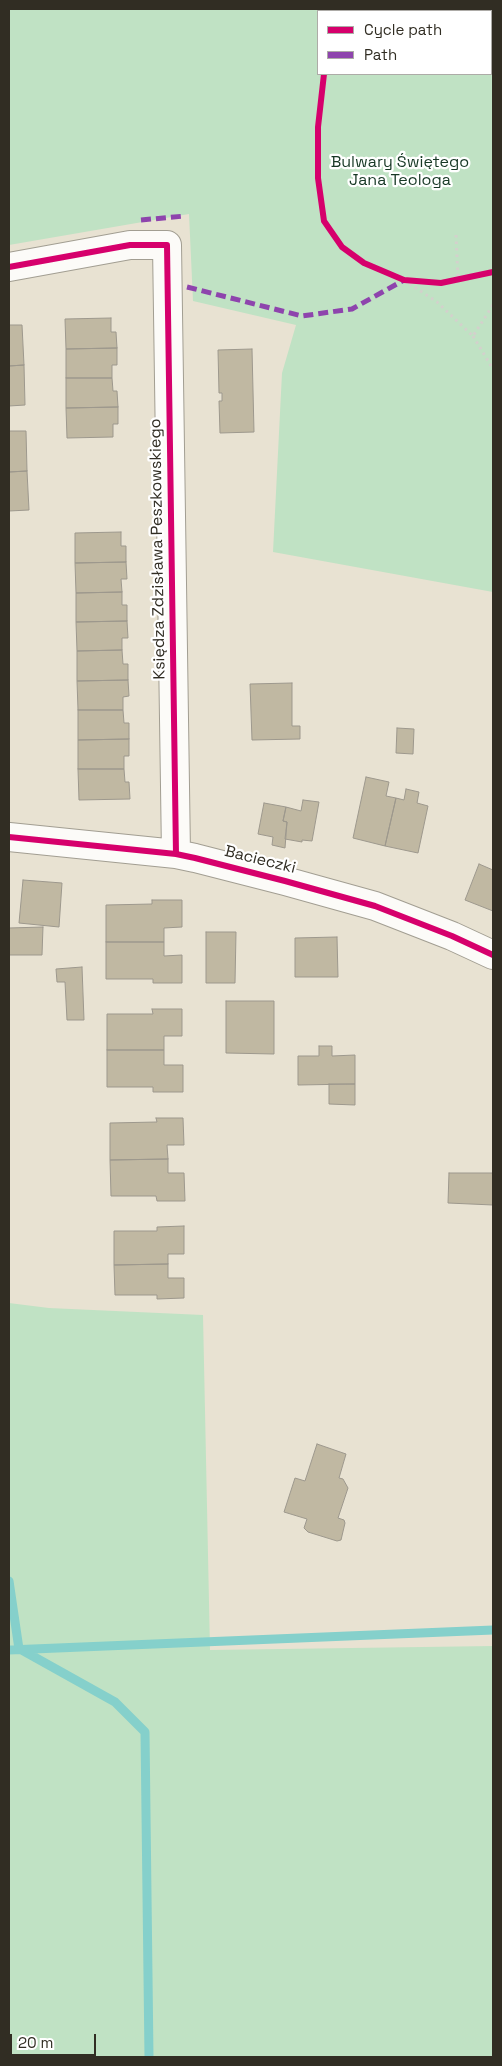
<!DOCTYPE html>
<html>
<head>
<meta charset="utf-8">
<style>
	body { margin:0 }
	#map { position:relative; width:502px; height:2066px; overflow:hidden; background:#e8e2d2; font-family:"Space Grotesk",sans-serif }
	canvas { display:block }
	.frame { position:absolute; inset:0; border:10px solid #312d23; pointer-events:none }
	.legend { position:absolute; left:317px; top:10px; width:175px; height:65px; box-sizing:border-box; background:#fff; border:1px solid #adaba7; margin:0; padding:6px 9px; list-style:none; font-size:15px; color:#312d23 }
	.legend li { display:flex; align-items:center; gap:10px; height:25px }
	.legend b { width:25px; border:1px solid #adaba7 }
	.scale { position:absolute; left:10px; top:2034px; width:86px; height:22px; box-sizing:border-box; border:2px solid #312d23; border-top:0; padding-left:6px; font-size:15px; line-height:18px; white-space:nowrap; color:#312d23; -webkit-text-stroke:4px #fff; paint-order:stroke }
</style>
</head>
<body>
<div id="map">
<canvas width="502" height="2066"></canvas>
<div class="frame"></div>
<ul class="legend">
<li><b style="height:6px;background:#d6006c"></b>Cycle path</li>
<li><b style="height:6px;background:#8e44ad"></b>Path</li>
</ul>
<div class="scale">20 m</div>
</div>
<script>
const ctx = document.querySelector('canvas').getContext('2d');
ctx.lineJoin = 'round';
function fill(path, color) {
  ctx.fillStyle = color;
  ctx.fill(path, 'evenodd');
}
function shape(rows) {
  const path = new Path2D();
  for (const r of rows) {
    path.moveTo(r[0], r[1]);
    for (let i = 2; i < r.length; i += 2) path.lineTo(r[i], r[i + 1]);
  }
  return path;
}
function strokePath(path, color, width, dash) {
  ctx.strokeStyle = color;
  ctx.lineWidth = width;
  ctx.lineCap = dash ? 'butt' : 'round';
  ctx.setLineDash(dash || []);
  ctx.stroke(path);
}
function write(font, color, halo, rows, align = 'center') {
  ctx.font = font + ' "Space Grotesk",sans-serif';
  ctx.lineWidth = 4.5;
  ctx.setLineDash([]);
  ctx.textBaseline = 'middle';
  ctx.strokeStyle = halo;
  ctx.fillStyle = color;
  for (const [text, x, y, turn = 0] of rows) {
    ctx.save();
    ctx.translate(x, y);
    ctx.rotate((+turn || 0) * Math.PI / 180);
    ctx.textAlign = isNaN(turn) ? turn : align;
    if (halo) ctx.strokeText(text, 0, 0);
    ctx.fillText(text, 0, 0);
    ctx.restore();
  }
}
fill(shape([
	[9,9,493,9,493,592,273,552,282,373,296,325,193,301,189,214,9,245],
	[318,11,491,11,491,74,318,74],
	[9,1303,49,1308,203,1315,210,1650,493,1646,493,2057,9,2057]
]), '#c0e2c4');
strokePath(shape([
	[472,9,473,11],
	[491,46,493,49],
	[9,1581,19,1649],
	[20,1649,115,1702,145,1732,149,2057],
	[9,1650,493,1630]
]), '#85d0cb', 9);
const building = shape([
	[111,318,111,332,116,332,117,348,66,349,65,319,111,318],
	[9,325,22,325,24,365,9,366,9,325],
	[117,348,117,365,112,365,112,378,66,378,66,349,117,348],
	[252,349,254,432,220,433,219,401,222,401,222,393,219,393,218,350,252,349],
	[24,365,25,405,9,406,9,366,24,365],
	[66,378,112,378,113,391,117,391,118,407,66,408,66,378],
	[118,407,118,424,113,424,113,437,67,438,66,408,118,407],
	[9,431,26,431,27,471,9,472,9,431],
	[27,471,29,510,9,511,9,472,27,471],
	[121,532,121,546,126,546,126,562,75,563,75,533,121,532],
	[126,562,127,579,121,579,122,592,76,593,75,563,126,562],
	[122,592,122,605,127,605,127,621,76,622,76,593,122,592],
	[127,621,128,638,122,638,122,650,77,651,76,622,127,621],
	[122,650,123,664,128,664,128,680,77,681,77,651,122,650],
	[128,680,129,696,123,697,123,710,78,710,77,681,128,680],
	[292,683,292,726,300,726,300,739,252,740,250,684,292,683],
	[78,710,123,710,124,723,129,723,129,739,78,740,78,710],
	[397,728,414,729,413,754,396,753,397,728],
	[129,739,129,756,124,756,124,769,78,769,78,740,129,739],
	[78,769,124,769,125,782,129,782,130,799,79,800,78,769],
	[366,777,389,782,386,796,396,798,385,846,353,838,366,777],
	[406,789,419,792,417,803,428,806,418,853,385,846,396,798,404,800,406,789],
	[303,800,319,802,312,841,302,840,302,842,285,839,287,822,283,821,286,807,301,811,303,800],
	[264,803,286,807,283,821,287,822,285,848,272,845,273,837,258,834,264,803],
	[479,864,493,870,493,911,465,900,479,864],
	[23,880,62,883,59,927,19,923,23,880],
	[152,900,182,900,182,927,164,928,164,942,106,942,106,905,152,904,152,900],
	[43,927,42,955,9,955,9,928,43,927],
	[206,932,236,932,235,983,206,983,206,932],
	[337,937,338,977,295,977,295,938,337,937],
	[106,942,164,942,164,956,182,955,182,983,153,983,153,979,106,979,106,942],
	[82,967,84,1020,67,1020,65,982,57,982,56,969,82,967],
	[226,1001,274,1001,274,1054,226,1053,226,1001],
	[152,1009,182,1009,182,1036,164,1036,164,1050,107,1050,107,1014,153,1014,152,1009],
	[319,1046,332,1046,332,1056,355,1055,355,1084,298,1085,298,1056,319,1056,319,1046],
	[107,1050,164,1050,164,1065,183,1065,183,1092,153,1092,153,1087,107,1087,107,1050],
	[329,1084,355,1084,355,1105,329,1104,329,1084],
	[156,1118,183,1118,184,1145,167,1145,168,1159,110,1160,110,1123,157,1122,156,1118],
	[168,1159,168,1173,184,1173,185,1201,157,1201,156,1196,111,1196,110,1160,168,1159],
	[449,1173,493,1173,493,1205,448,1203,449,1173],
	[184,1226,184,1254,168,1254,168,1264,114,1265,114,1231,157,1231,157,1227,184,1226],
	[168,1264,168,1278,184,1278,184,1298,157,1299,157,1295,115,1295,114,1265,168,1264],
	[317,1444,346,1454,339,1478,343,1479,348,1488,338,1518,344,1520,345,1523,341,1540,337,1541,308,1532,304,1528,307,1519,284,1512,295,1478,305,1481,317,1444]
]);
fill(building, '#c0b8a2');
strokePath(building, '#9d988d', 1);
const street = shape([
	[9,267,130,245,167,245,176,854],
	[9,837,176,854,195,858,285,881,375,906,452,936,493,955]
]);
strokePath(street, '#a29e92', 30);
strokePath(shape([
	[456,235,458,279],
	[404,280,437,302,473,336,493,305],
	[473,336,493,369]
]), '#d3d1cc', 3, [2.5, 4]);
strokePath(street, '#fcfbf8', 28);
strokePath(shape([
	[329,11,329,9],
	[141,220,185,216],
	[187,287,302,316,352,309,404,280]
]), '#8e44ad', 5, [10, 5]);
strokePath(shape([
	[324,74,318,127,318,178,324,221,342,247,364,263,404,280,441,283,493,272],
	[9,267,130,245,167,245,176,854],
	[9,837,176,854,195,858,285,881,375,906,452,936,493,955]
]), '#d6006c', 6);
write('16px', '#173825', '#fff', [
	["Bulwary Świętego",400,163],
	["Jana Teologa",400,181]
]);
write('16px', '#312d23', '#fff', [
	["Księdza Zdzisława Peszkowskiego",158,549,-91],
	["Bacieczki",260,860,14]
]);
</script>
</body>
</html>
